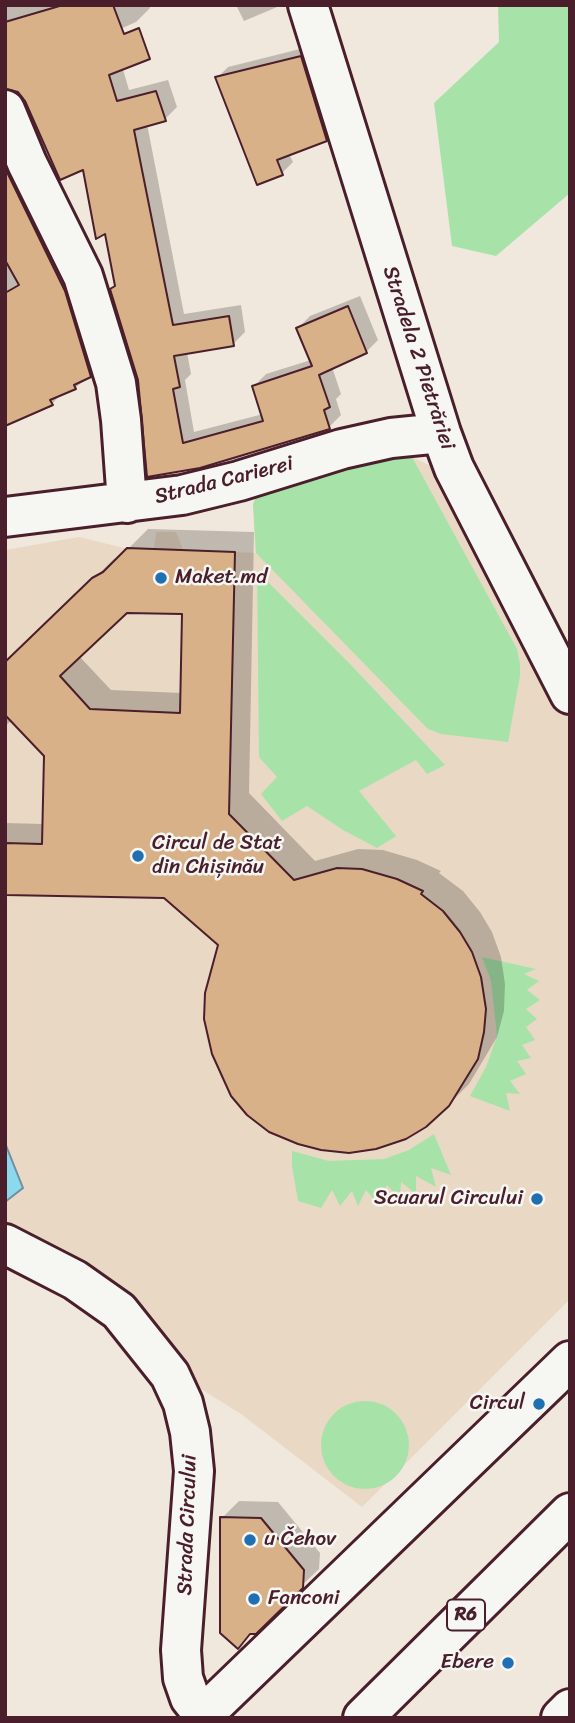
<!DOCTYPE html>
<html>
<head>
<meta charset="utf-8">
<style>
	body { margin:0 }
	#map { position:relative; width:575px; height:1723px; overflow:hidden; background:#f0e8dd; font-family:Sriracha,sans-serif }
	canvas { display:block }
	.frame { position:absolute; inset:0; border:7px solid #4a1f2b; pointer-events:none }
</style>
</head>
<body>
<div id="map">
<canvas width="575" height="1723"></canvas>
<div class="frame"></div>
</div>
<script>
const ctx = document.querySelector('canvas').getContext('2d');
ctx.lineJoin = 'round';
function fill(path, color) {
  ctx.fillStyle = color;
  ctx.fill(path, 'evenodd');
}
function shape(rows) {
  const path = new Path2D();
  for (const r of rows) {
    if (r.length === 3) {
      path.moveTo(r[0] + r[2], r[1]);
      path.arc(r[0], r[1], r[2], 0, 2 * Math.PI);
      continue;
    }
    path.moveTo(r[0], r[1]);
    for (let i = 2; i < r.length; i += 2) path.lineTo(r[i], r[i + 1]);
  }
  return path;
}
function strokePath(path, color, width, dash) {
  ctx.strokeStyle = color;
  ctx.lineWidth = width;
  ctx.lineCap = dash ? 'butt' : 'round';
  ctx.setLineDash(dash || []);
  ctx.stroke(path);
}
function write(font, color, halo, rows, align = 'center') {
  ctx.font = font + ' Sriracha,sans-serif';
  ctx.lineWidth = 5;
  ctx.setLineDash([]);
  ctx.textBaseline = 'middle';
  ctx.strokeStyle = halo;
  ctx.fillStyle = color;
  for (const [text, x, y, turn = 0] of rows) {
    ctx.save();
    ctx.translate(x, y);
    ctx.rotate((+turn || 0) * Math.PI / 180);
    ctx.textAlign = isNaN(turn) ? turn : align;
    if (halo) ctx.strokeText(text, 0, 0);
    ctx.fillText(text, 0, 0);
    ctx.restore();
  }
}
fill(shape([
	[412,457,431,466,437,473,533,659,570,720,570,1299,362,1507,241,1414,190,1382,92,1273,22,1229,5,1224,5,550,79,537,124,548,154,548,156,532,176,532,183,549,255,553,253,504]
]), '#e9d8c4');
fill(shape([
	[498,5,570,5,570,193,496,256,452,246,434,103,499,42],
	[397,453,412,457,517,649,520,664,520,676,508,742,441,734,428,729,256,553,253,504,259,489],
	[257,571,351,665,445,765,427,774,416,760,359,791,396,836,377,848,343,830,307,806,282,821,261,794,277,777,259,757],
	[482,957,536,969,524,974,539,981,527,990,540,1000,526,1009,537,1019,526,1027,535,1040,522,1045,531,1058,517,1061,526,1074,510,1081,520,1094,506,1093,510,1111,470,1096,486,1067,497,1036,491,981],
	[434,1134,451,1175,431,1168,436,1187,416,1176,416,1194,401,1182,400,1199,387,1185,377,1203,366,1190,358,1206,352,1191,340,1206,332,1190,321,1208,298,1201,292,1166,292,1151,329,1161,384,1159,409,1150],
	[365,1445,44]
]), '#a7e3a9');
const water = shape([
	[5,1143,23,1188,5,1202,5,1143]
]);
fill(water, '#8cd8ed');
strokePath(water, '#728e9f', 2);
fill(shape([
	[5,5,149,5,150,8,136,22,7,79],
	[236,5,282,5,244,21],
	[312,46,337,128,326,139,289,154,293,162,282,173,217,78,228,67],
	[122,66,129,90,168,80,177,107,165,119,147,124,184,314,241,305,245,332,233,344,187,352,191,374,185,380,194,432,263,414,254,386,266,374,311,360,298,328,310,316,360,296,378,340,366,352,332,367,341,394,336,399,341,415,329,427,178,472,139,380,112,289,117,284,106,231,84,168,28,103],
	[5,143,102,364,90,376,75,388,62,393,52,404,5,424],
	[148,529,254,532,249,793,315,861,358,849,383,850,417,860,441,871,439,873,463,891,480,912,492,932,501,957,505,984,504,1011,497,1037,469,1084,448,1105,220,945,165,897,5,894,5,823,44,824,46,755,12,720,5,726,5,665,114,559,125,552],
	[126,611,184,613,182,693,111,690,79,656],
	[239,1501,278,1502,320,1553,319,1569,238,1646,222,1518]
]), '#0003');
const building = shape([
	[63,5,113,5,124,34,139,28,150,59,109,75,117,101,156,91,166,121,134,130,173,325,229,316,234,346,174,356,180,387,173,389,183,443,263,421,252,386,312,366,296,328,348,306,367,353,319,375,330,407,324,410,330,429,200,468,147,477,138,380,110,289,115,286,105,234,96,239,83,170,60,180,25,101,18,92,5,89,5,22,63,5],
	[301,56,327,141,277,160,283,175,257,185,215,77,301,56],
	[5,168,65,291,91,377,74,385,76,389,50,400,53,405,5,426,5,293,19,285,5,260,5,168],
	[127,548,235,552,229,814,294,880,337,868,362,869,397,879,423,891,421,894,443,911,460,932,472,952,481,977,486,1009,484,1032,478,1059,449,1106,426,1127,406,1139,376,1149,349,1153,321,1150,298,1144,269,1132,247,1115,231,1096,212,1054,204,1019,205,993,218,945,164,898,5,895,5,843,42,844,44,756,5,715,5,662,92,578,103,572,127,548],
	[127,613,182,614,180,713,90,709,60,676,127,613],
	[220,1517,261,1518,304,1570,303,1588,256,1634,250,1634,238,1649,220,1633,220,1517]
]);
fill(building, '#d8b189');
strokePath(building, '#4a1f2b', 2);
const minor = shape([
	[308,5,441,433,454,468,570,694],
	[5,110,27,163,83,276,116,383,121,420,127,503],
	[5,517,182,495,239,481,342,449,391,438,441,433],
	[5,1244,75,1280,119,1311,170,1375,183,1403,190,1432,194,1471,181,1650,183,1678,190,1698,206,1718],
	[200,1718,570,1361],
	[561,1718,570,1709]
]);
const major = shape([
	[363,1718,570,1513]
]);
strokePath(minor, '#4a1f2b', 44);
strokePath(major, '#4a1f2b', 44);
strokePath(minor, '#f6f6f2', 38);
strokePath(major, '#f6f6f2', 38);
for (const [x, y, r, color] of [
	[161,578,7,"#1f6fb2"],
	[138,856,7,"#1f6fb2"],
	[537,1199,7,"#1f6fb2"],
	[539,1404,7,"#1f6fb2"],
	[250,1540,7,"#1f6fb2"],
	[254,1599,7,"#1f6fb2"],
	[508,1663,7,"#1f6fb2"]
]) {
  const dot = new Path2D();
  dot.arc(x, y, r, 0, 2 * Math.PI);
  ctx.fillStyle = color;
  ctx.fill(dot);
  strokePath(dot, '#f6f6f2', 2.5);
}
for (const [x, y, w] of [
	[466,1615,38]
]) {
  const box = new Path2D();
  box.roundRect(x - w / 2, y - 15.5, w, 31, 5);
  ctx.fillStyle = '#f6f6f2';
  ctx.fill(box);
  strokePath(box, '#4a1f2b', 2);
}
write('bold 19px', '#4a1f2b', null, [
	["R6",466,1615]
]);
write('21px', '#4a1f2b', '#f6f6f2', [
	["Stradela 2 Pietrăriei",418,358,72],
	["Strada Carierei",224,481,-14],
	["Strada Circului",188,1525,-88]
]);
write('21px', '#4a1f2b', '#f6f6f2', [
	["Maket.md",175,578],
	["Circul de Stat",152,844],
	["din Chișinău",152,868],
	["Scuarul Circului",523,1199,"right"],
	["Circul",525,1404,"right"],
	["u Čehov",264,1540],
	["Fanconi",268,1599],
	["Ebere",494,1663,"right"]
], 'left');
</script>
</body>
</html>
